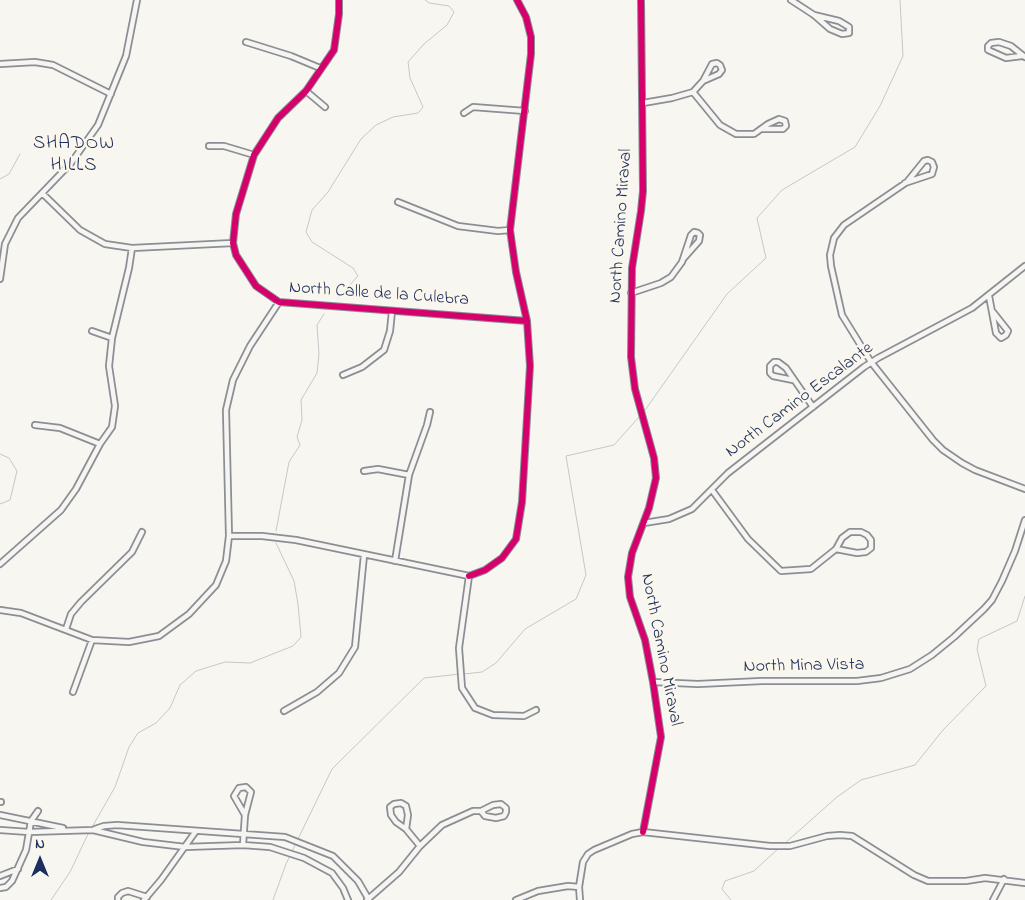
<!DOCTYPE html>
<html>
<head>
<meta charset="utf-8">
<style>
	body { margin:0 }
	#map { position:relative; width:1025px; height:900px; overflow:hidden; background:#f8f6f0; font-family:"Indie Flower",sans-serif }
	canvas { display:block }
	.north { position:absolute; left:15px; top:835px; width:50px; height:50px; -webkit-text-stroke:4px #fbf7ec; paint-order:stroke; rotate:0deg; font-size:14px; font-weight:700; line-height:20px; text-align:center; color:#1b2f5e }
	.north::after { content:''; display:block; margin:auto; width:18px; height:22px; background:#1b2f5e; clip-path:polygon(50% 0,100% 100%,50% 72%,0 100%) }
</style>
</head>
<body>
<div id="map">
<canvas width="1025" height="900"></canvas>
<div class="north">N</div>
</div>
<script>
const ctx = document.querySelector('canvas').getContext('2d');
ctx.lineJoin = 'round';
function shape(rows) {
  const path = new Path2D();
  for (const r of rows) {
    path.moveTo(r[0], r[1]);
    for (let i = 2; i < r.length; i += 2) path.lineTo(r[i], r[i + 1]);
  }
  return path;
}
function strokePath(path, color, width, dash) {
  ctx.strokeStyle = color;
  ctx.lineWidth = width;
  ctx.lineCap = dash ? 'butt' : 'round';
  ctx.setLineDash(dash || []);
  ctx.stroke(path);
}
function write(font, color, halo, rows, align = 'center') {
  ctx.font = font + ' "Indie Flower",sans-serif';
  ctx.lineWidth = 4.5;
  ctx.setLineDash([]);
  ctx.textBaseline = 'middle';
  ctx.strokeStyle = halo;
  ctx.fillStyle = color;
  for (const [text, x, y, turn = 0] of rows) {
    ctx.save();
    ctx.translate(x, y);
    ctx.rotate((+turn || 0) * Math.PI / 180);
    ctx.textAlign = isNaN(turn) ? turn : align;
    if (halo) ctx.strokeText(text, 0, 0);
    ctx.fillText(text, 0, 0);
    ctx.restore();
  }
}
strokePath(shape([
	[0,179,9,174,20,154],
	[338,298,358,276,353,268,312,242,306,232,312,210,328,192,361,139,376,125,393,117,418,113,423,107,410,78,408,62,424,44,447,25,454,12,449,6,429,3,425,0],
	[643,413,727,294,766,258,757,218,782,190,855,147,880,106,903,56,900,0],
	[0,454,9,458,17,471,10,500,0,504],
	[276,531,289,462,300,445,297,437,302,420,301,400,317,373,319,354,317,325,324,314],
	[464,674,482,672,496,663,525,629,576,599,586,575,566,456,614,445,640,416],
	[91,829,115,787,129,747,138,733,156,723,170,708,180,685,196,671,225,662,250,663,293,646,301,637,298,604,294,581,276,543],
	[298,839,332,769,424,678,460,674],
	[784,844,837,797,861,780,915,765,943,730,986,686,977,649,979,639,1017,621,1025,596],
	[51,900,70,872,89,832],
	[273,900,286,864,296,843],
	[731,900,722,889,725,881,754,871,779,848]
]), '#c5c7cb', 1);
const minor = shape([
	[339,0,339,14,334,50,306,91,278,118,254,155,236,214,233,243,236,255,256,286,279,302,527,321],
	[641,0,643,191,641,211,632,268,631,357,635,389,654,458,656,478,649,508,632,553,628,577,630,597,645,640,653,682,661,737,643,832],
	[791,0,814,15,830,29,842,34,849,33,849,27,839,21,814,15],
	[246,42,291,56,320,68],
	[1022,56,1006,58,988,50,988,46,991,43,999,42,1011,46,1025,57],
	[0,64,35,62,53,65,111,94],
	[306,91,325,107],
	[693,92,703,81,719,74,722,70,720,65,717,63,712,64,703,81],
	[643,103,672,98,693,92,720,125,736,134,754,134,768,124,779,119,785,121,786,126,783,129,761,129],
	[464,113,473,107,525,111],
	[209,146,224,146,254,155],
	[905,183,932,174,934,167,932,162,928,160,924,161,907,182,844,225,834,238,830,255,831,266,842,315,871,362,933,440,943,450,962,463,975,470,1025,489],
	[42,193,80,230,105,244,132,248,233,243],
	[398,202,458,226,498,231,510,230],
	[0,279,5,244,18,218,71,163,98,125,126,56,137,0],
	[631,293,661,283,671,277,682,262,691,235,694,232,698,233,700,235,699,241,683,259],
	[989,296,996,333,1001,338,1006,335,1008,331,993,312],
	[92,331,112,338],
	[343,375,362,367,384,350,390,331,392,311],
	[793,380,773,376,770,373,770,366,774,362,778,362,786,368,813,407],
	[35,425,60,428,100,444],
	[364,471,378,469,409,475],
	[712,490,748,539,781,571,811,569,836,549,842,538,850,532,861,532,867,535,871,540,871,548,866,552,857,553,836,549],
	[644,523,669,519,692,509,728,473,864,367,878,358,972,308,1025,266],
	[229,536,262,536,296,540,469,576],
	[395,561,409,475,427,425,430,412],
	[0,564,61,510,76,489,100,444,112,427,115,406,109,366,112,338,129,268,132,248],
	[469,576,485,570,502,558,516,539,522,502,530,366,527,321,516,272,510,230,531,54,531,37,526,17,517,0],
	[469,576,459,648,462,688,475,708,493,715,524,716,536,710],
	[0,610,21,613,92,640,129,642,159,636,189,614,216,585,226,561,229,536,226,410,233,380,250,346,279,302],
	[66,629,71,614,81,602,132,552,142,532],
	[653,682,698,684,762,681,857,681,881,678,910,669,932,655,954,637,984,609,992,600,1002,581,1015,551,1025,520],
	[73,692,92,640],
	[284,711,317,692,339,673,355,647,364,555],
	[0,802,1,802],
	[0,815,63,828],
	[95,829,104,826,117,825,285,837,333,856,358,881,369,900],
	[406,829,408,815,406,806,401,803,394,804,390,807,391,815,396,822,406,829,420,846],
	[0,830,29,832,93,830,143,842,185,847,243,845,270,847,304,858,332,873,343,888,348,900],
	[243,845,245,815,251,792,246,787,239,788,234,796,245,815],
	[0,876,18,869],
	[0,888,6,887,12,881,26,850,31,821,38,811],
	[118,900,118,897,122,893,128,891,147,897],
	[144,900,161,880,196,831],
	[367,900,399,872,420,846,442,825,473,811,481,811,493,805,501,804,506,808,506,812,504,816,496,818,485,816,481,811],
	[516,900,538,891,568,886,579,887],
	[580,900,579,887,583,862,588,854,594,850,632,834,643,832,770,846,790,846,827,836,840,835,852,836,914,875,928,881,966,881,985,878,1025,883],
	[993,900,1004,879]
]);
strokePath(minor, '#8b8e94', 8);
strokePath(minor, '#f6f5f1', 4.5);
strokePath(shape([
	[339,0,339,14,334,50,306,91,278,118,254,155,236,214,233,243,236,255,256,286,279,302,527,321],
	[641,0,643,191,641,211,632,268,631,357,635,389,654,458,656,478,649,508,632,553,628,577,630,597,645,640,653,682,661,737,643,832],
	[469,576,485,570,502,558,516,539,522,502,530,366,527,321,516,272,510,230,531,54,531,37,526,17,517,0]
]), '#d6006c', 6);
write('18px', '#1b2f5e', '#fbf7ec', [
	["North Camino Miraval",622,226,-86],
	["North Calle de la Culebra",379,295,4],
	["North Camino Escalante",800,401,-37],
	["North Camino Miraval",660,650,79],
	["North Mina Vista",804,667,-1]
]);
ctx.letterSpacing = '1px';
write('19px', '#1b2f5e', '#fbf7ec', [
	["SHADOW",74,145],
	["HILLS",74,167]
]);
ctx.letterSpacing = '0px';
</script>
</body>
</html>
